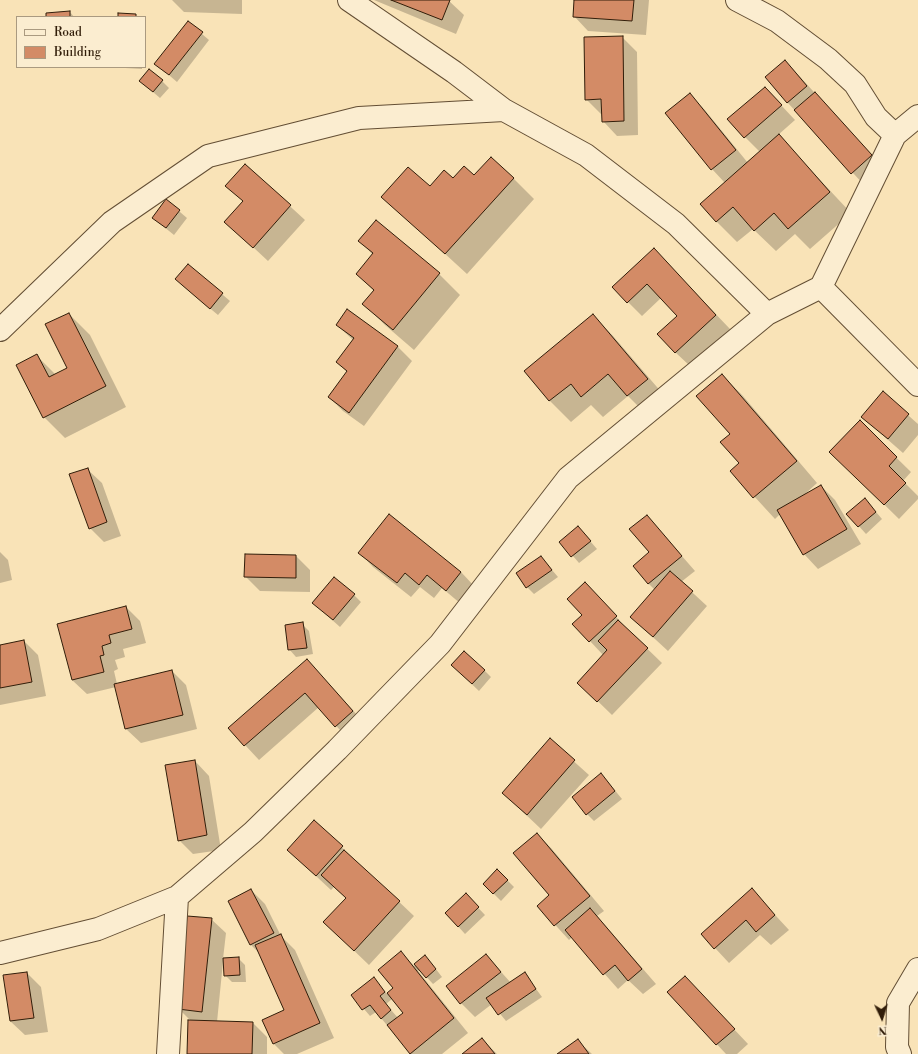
<!DOCTYPE html>
<html>
<head>
<meta charset="utf-8">
<style>
	body { margin:0 }
	#map { position:relative; width:918px; height:1054px; overflow:hidden; background:#f9e3b7; font-family:"Libre Bodoni",serif }
	canvas { display:block }
	.legend { position:absolute; left:16px; top:16px; width:130px; height:52px; box-sizing:border-box; background:#fbedd0; border:1px solid #aa9a80; margin:0; padding:5px 7px; list-style:none; font-size:12px; color:#311d09 }
	.legend li { display:flex; align-items:center; gap:8px; height:20px }
	.legend b { width:20px; border:1px solid #aa9a80 }
	.north { position:absolute; left:862px; top:998px; width:40px; height:40px; -webkit-text-stroke:3px #fbedd0; paint-order:stroke; rotate:176deg; font-size:11px; font-weight:700; line-height:16px; text-align:center; color:#311d09 }
	.north::after { content:''; display:block; margin:auto; width:14px; height:18px; background:#311d09; clip-path:polygon(50% 0,100% 100%,50% 72%,0 100%) }
</style>
</head>
<body>
<div id="map">
<canvas width="918" height="1054"></canvas>
<ul class="legend">
<li><b style="height:5px;background:#fbedd0"></b>Road</li>
<li><b style="height:11px;background:#d38b66"></b>Building</li>
</ul>
<div class="north">N</div>
</div>
<script>
const ctx = document.querySelector('canvas').getContext('2d');
ctx.lineJoin = 'round';
function fill(path, color) {
  ctx.fillStyle = color;
  ctx.fill(path, 'evenodd');
}
function shape(rows) {
  const path = new Path2D();
  for (const r of rows) {
    path.moveTo(r[0], r[1]);
    for (let i = 2; i < r.length; i += 2) path.lineTo(r[i], r[i + 1]);
  }
  return path;
}
function strokePath(path, color, width, dash) {
  ctx.strokeStyle = color;
  ctx.lineWidth = width;
  ctx.lineCap = dash ? 'butt' : 'round';
  ctx.setLineDash(dash || []);
  ctx.stroke(path);
}
fill(shape([
	[172,0,242,0,242,14,184,12],
	[374,0,448,0,464,15,456,34],
	[575,0,649,0,646,35,588,31,574,16],
	[70,12,74,17,47,17],
	[188,22,209,40,177,82,156,64],
	[623,38,637,52,638,135,617,136,603,121,603,114,601,114,586,99],
	[124,67,142,67,142,69,125,68],
	[792,68,885,170,866,187,787,102],
	[140,81,162,81,169,88,160,98],
	[765,88,795,120,778,135,851,213,810,249,795,234,776,251,753,229,737,242,716,221,725,183,712,169,667,113,690,95,704,109,748,163,760,152,745,137],
	[245,165,305,220,268,261,226,222,244,202,227,186],
	[474,176,513,178,534,199,467,274,383,197],
	[166,200,187,218,174,235,153,218],
	[360,241,439,274,460,295,414,350,385,325,364,304,374,291,357,274,373,255],
	[668,264,730,329,690,366,675,352,678,316,661,298,642,316,628,302],
	[188,265,230,301,218,315,183,286],
	[348,310,398,347,412,361,364,426,343,411,329,397,347,372,337,362,354,341,337,325],
	[69,314,90,335,126,407,65,438,44,417,37,356,56,375,68,368],
	[593,315,613,336,669,401,649,417,628,396,603,417,591,405,571,422,550,401,525,371],
	[722,375,743,396,817,483,804,495,821,486,835,500,861,544,818,569,804,554,780,514,775,519,731,471,740,464,731,434],
	[883,393,918,424,918,435,903,453,862,417],
	[860,422,911,472,903,481,918,496,918,499,899,519,845,466],
	[87,469,102,483,121,536,104,542,90,528],
	[865,499,882,519,866,534,848,514],
	[647,516,695,571,681,582,707,606,668,651,631,617,655,590,648,583,651,553],
	[578,527,597,549,579,563,561,542],
	[0,552,8,560,12,580,0,583],
	[359,552,461,572,475,587,461,604,442,588,434,598,420,587,411,597,373,567],
	[296,556,310,570,310,592,260,591,245,576],
	[541,557,558,577,534,594,527,587],
	[585,583,630,632,662,663,612,715,579,683,604,656,574,624,583,615],
	[354,595,361,602,340,627,313,603],
	[126,607,140,621,146,643,123,649,125,657,115,660,118,669,114,671,117,684,172,671,186,685,197,729,141,743,126,729,116,687,87,694,72,680],
	[302,624,309,631,313,654,296,657,289,649],
	[24,641,38,655,46,696,0,705,0,646],
	[484,670,491,677,479,691,459,672],
	[321,675,367,726,350,741,319,707,259,760,245,745],
	[550,740,589,775,541,829,503,793],
	[195,761,209,776,221,850,193,854,179,840],
	[608,782,622,799,594,821,587,814],
	[314,821,414,916,369,965,324,922,347,899,334,887,331,890,288,850],
	[537,834,551,848,604,911,597,916,656,984,643,994,628,980,618,989,572,937,569,940,538,906,551,896],
	[497,870,514,887,501,901,484,884],
	[251,890,265,904,281,936,295,950,334,1038,297,1054,284,1054,274,1044,263,1020,285,1011,259,953,251,945,229,901],
	[752,890,789,930,771,945,760,935,729,963,702,934],
	[466,895,485,915,465,934,446,913],
	[211,919,226,933,223,959,238,958,245,965,246,982,232,982,225,975,223,962,217,1022,253,1023,267,1037,267,1054,188,1054,191,1021,179,1009],
	[401,953,414,966,425,957,432,964,442,977,433,984,420,970,418,971,468,1033,442,1054,411,1054,376,1012,370,1016,352,995,374,978,387,994,394,988],
	[392,999,404,1013,398,1018,386,1004],
	[486,955,511,983,525,974,542,997,506,1021,492,1004,475,1017,461,1003],
	[27,973,41,987,48,1032,25,1035,10,1021],
	[668,992,699,992,748,1044,737,1054,726,1054],
	[482,1039,497,1054,464,1054],
	[578,1041,592,1054,559,1054]
]), '#0003');
const building = shape([
	[391,0,450,0,442,20,391,0],
	[574,0,634,0,632,21,573,17,574,0],
	[70,11,70,17,46,17,46,13,70,11],
	[118,13,136,14,136,17,118,17,118,13],
	[188,21,203,32,169,75,154,64,188,21],
	[623,36,624,121,602,122,601,99,585,100,584,37,623,36],
	[785,60,807,86,787,103,765,77,785,60],
	[149,69,163,80,153,92,139,81,149,69],
	[765,87,782,105,744,138,727,119,765,87],
	[815,92,872,155,851,174,794,110,815,92],
	[690,93,736,150,711,170,665,113,690,93],
	[779,134,830,192,788,229,774,213,754,231,733,207,716,222,700,204,779,134],
	[491,157,514,178,445,254,381,197,408,167,430,186,444,170,453,178,464,166,474,175,491,157],
	[245,164,291,205,253,248,224,222,243,201,225,186,245,164],
	[166,199,180,210,166,228,152,218,166,199],
	[376,220,440,273,393,330,362,304,374,290,356,274,373,253,358,241,376,220],
	[654,248,716,315,675,353,657,334,677,316,647,284,627,303,612,287,654,248],
	[188,264,223,293,210,309,175,279,188,264],
	[347,309,398,346,349,413,328,397,347,371,336,362,354,338,336,325,347,309],
	[69,313,106,386,43,418,16,365,37,354,49,377,67,368,45,324,69,313],
	[593,314,648,379,627,396,608,374,581,397,571,384,549,401,524,371,593,314],
	[722,374,797,461,753,498,730,471,739,463,720,442,730,434,696,396,722,374],
	[883,391,909,414,888,439,861,417,883,391],
	[860,420,897,457,889,466,906,483,884,505,829,452,860,420],
	[88,468,107,522,89,529,69,474,88,468],
	[821,485,847,529,803,555,777,510,821,485],
	[865,498,876,512,858,527,846,514,865,498],
	[389,514,461,572,446,591,427,575,419,585,405,573,397,583,358,553,389,514],
	[647,515,682,556,648,584,633,566,649,552,629,529,647,515],
	[578,526,591,541,571,557,559,542,578,526],
	[245,554,296,555,296,578,244,577,245,554],
	[541,556,552,570,526,588,516,573,541,556],
	[670,571,693,591,653,637,630,617,670,571],
	[334,577,355,594,333,620,312,603,334,577],
	[585,582,617,616,589,642,572,624,582,615,567,599,585,582],
	[126,606,132,629,109,635,111,643,102,646,104,655,100,656,104,672,72,680,57,624,126,606],
	[618,620,648,648,597,702,577,683,607,650,598,641,618,620],
	[303,622,307,648,288,650,285,625,303,622],
	[24,640,32,682,0,688,0,645,24,640],
	[464,651,485,670,472,684,451,665,464,651],
	[307,659,353,711,335,727,305,693,244,746,228,728,307,659],
	[172,670,183,715,125,729,114,684,172,670],
	[550,738,575,760,527,815,502,793,550,738],
	[195,760,207,835,178,841,165,765,195,760],
	[601,773,615,791,586,815,572,797,601,773],
	[314,820,343,846,316,876,287,850,314,820],
	[537,833,590,896,554,926,537,906,549,895,513,853,537,833],
	[344,850,400,901,354,951,323,922,346,898,321,875,344,850],
	[497,869,508,880,493,894,483,884,497,869],
	[752,888,775,915,756,932,746,920,714,949,701,934,752,888],
	[251,889,274,933,250,945,228,901,251,889],
	[466,893,479,907,458,927,445,913,466,893],
	[590,908,642,969,628,981,615,965,603,975,565,930,590,908],
	[187,916,212,918,202,1012,178,1009,187,916],
	[281,934,320,1023,273,1044,262,1020,284,1010,255,945,281,934],
	[401,951,454,1018,410,1054,387,1025,403,1013,387,993,393,988,378,970,401,951],
	[486,954,501,972,460,1004,446,986,486,954],
	[425,955,436,969,426,978,414,964,425,955],
	[239,957,240,975,224,976,223,958,239,957],
	[27,972,34,1018,10,1021,3,975,27,972],
	[525,972,536,989,498,1015,486,998,525,972],
	[685,976,735,1029,716,1045,667,992,685,976],
	[374,977,385,992,380,996,391,1010,381,1019,370,1005,362,1010,351,995,374,977],
	[188,1020,253,1022,252,1054,187,1054,188,1020],
	[482,1038,495,1054,462,1054,482,1038],
	[578,1039,589,1054,557,1054,578,1039]
]);
fill(building, '#d38b66');
strokePath(building, '#311d09', 1);
const minor = shape([
	[349,0,454,72,504,110,586,155,676,224,767,314],
	[737,0,777,21,828,59,855,84,876,117,895,135],
	[821,287,918,385],
	[0,330,112,222,208,156,359,118,504,110],
	[0,953,98,929,177,897,253,832,337,750,440,644,568,478,767,314,821,287,895,135,918,116],
	[168,1054,177,897],
	[900,1054,897,1047,898,1003,918,969]
]);
strokePath(minor, '#634e34', 24);
strokePath(minor, '#fbedd0', 22);
</script>
</body>
</html>
